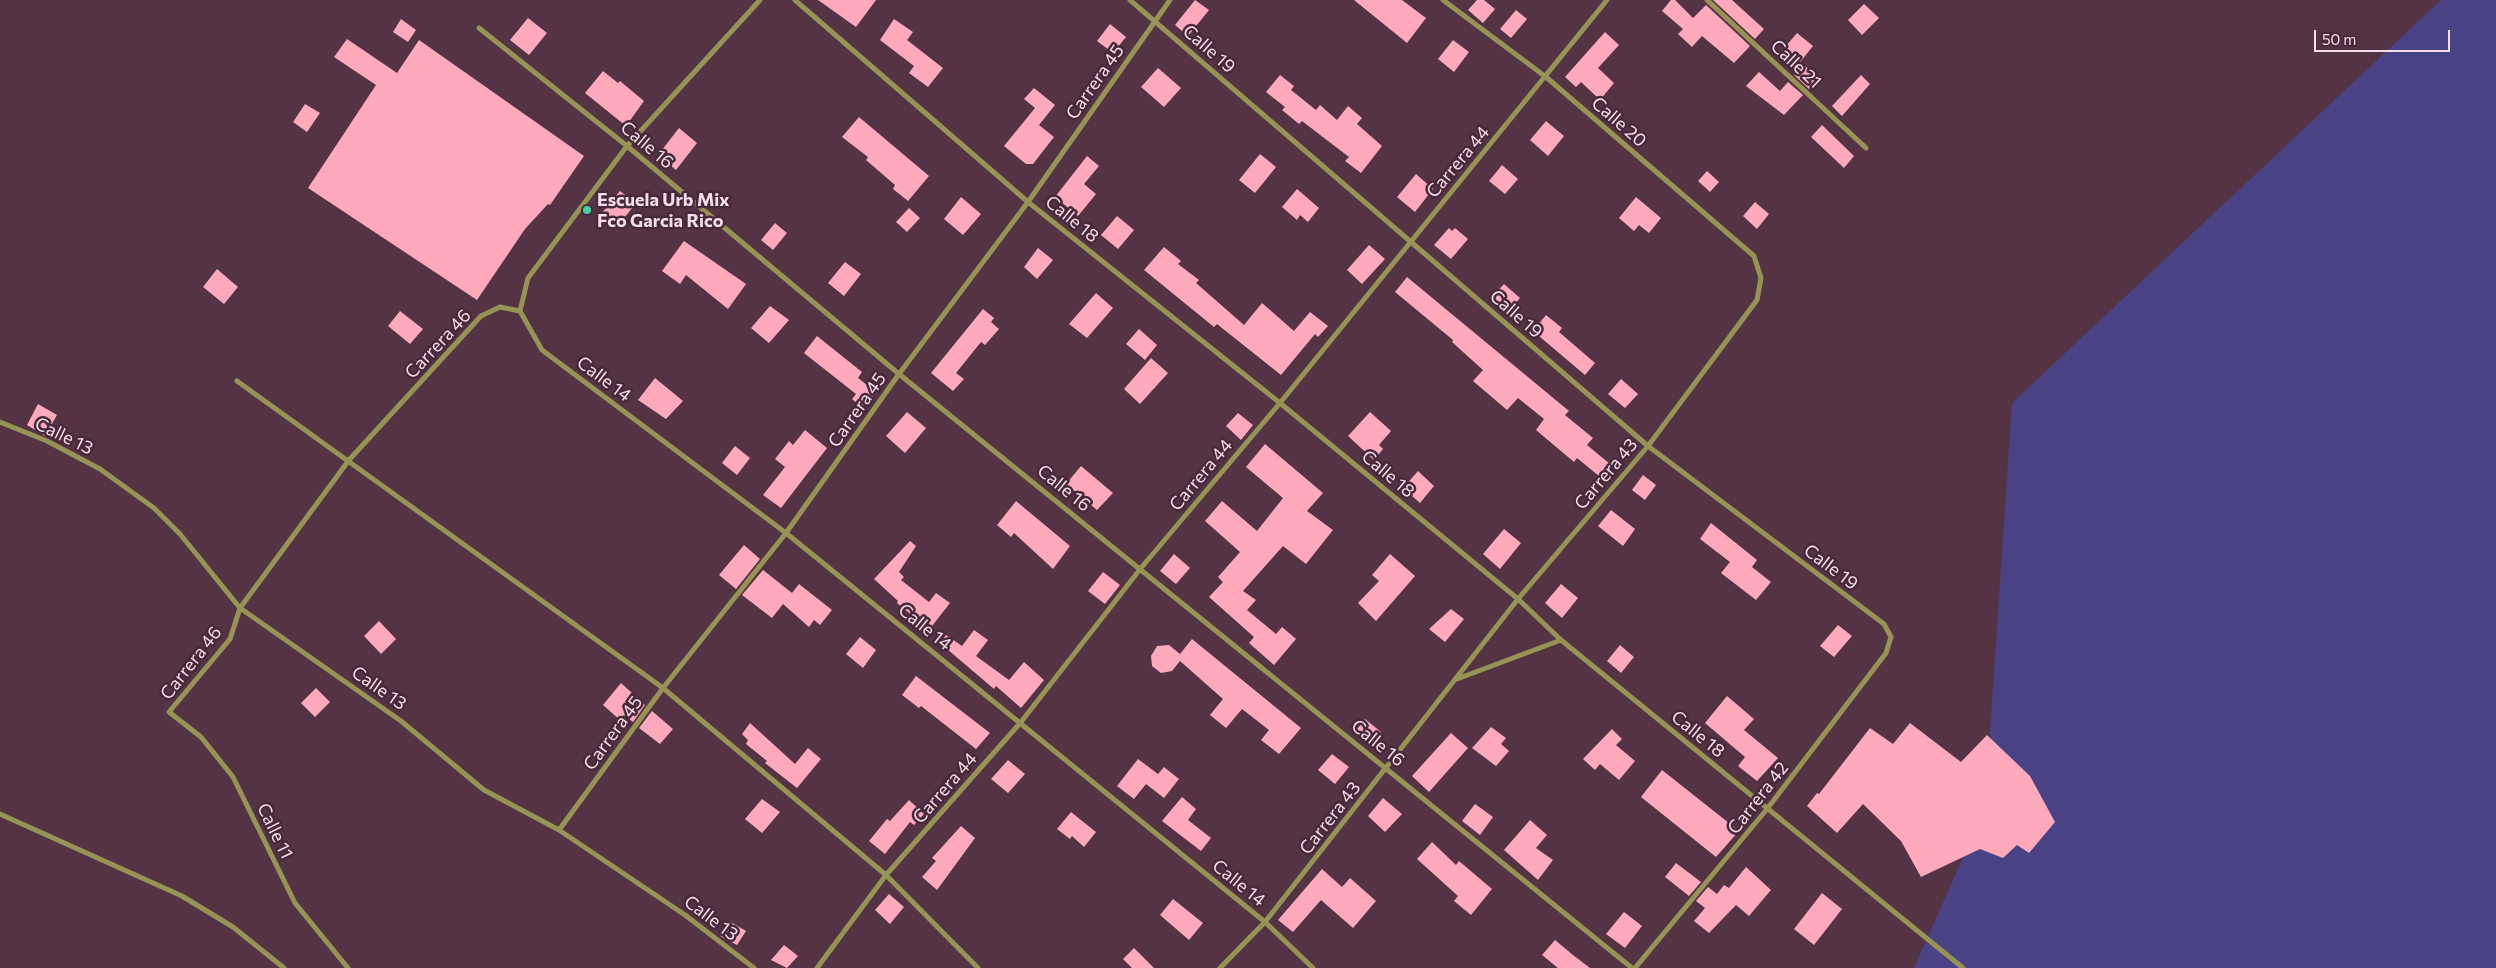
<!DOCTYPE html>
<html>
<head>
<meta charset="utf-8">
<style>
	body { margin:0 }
	#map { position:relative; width:2496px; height:968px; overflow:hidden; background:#543345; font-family:Commissioner,sans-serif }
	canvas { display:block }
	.scale { position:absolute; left:2314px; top:30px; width:136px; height:22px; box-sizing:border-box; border:2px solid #f3dee9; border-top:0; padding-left:6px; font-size:15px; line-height:18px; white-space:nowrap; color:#f3dee9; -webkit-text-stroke:4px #48293b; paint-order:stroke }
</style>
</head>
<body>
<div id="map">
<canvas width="2496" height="968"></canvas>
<div class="scale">50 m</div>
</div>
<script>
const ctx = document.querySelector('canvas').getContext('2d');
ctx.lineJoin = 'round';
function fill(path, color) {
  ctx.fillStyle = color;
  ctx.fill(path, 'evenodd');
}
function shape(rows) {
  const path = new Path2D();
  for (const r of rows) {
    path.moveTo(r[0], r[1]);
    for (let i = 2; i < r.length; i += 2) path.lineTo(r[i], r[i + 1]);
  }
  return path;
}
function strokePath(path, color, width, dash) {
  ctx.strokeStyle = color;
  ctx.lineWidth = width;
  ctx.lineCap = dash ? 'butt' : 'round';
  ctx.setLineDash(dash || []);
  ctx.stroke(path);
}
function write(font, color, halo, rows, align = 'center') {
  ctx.font = font + ' Commissioner,sans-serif';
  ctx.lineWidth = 5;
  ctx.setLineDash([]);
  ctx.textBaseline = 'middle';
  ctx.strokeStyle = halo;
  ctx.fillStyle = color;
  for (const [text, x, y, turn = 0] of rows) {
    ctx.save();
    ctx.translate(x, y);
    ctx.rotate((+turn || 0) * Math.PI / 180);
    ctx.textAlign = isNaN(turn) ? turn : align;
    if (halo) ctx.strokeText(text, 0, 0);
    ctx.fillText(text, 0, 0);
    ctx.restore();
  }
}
fill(shape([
	[2441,0,2496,0,2496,968,1914,968,1985,808,2012,403]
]), '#494385');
fill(shape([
	[818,0,876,0,856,27],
	[1195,0,1209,10,1188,36,1175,25],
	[1354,0,1402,0,1426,18,1407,43],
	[1477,0,1484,0,1495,9,1483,23,1468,10],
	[1671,0,1675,0,1693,18,1706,5,1750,46,1734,63,1702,36,1692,47,1678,34,1683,29,1662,11],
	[1713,0,1732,0,1764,29,1755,39],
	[1864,4,1879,18,1862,35,1848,20],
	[1516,10,1527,19,1511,38,1500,29],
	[528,18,547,33,529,55,510,40],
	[401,19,416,30,408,42,393,32],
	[894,19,913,32,907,40,943,68,928,87,909,73,914,66,880,40],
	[1110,24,1126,37,1113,53,1097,41],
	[1605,32,1619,45,1598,68,1614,83,1600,100,1581,82,1576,87,1565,77],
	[1797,33,1813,46,1797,66,1781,52],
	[347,39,397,73,419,40,584,156,550,205,548,204,525,229,477,300,308,188,376,85,334,57],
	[1453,40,1469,52,1454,72,1438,59],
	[1804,65,1818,78,1809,89,1794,75],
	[1158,68,1181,88,1164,107,1141,87],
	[603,71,618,83,620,81,644,101,626,126,585,93],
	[1759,72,1780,91,1788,82,1803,95,1784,115,1746,86],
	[1280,75,1294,86,1291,90,1316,110,1320,105,1337,120,1348,106,1362,118,1357,124,1382,146,1361,173,1345,161,1349,157,1302,121,1299,124,1282,110,1285,107,1266,92],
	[1861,75,1870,84,1842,116,1832,106],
	[1034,88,1055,105,1039,125,1054,137,1033,164,1026,164,1004,146,1035,108,1024,99],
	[305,104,320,113,307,132,293,122],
	[859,117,929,176,908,201,893,189,895,185,866,160,868,157,842,137],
	[1546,121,1564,136,1548,156,1530,140],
	[1822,125,1854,156,1844,168,1811,137],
	[679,128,697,143,676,170,658,155],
	[1260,154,1276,167,1255,193,1239,180],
	[1087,156,1099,166,1084,184,1096,194,1078,216,1055,197],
	[1502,165,1518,179,1505,194,1489,181],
	[1707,171,1719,182,1710,192,1698,181],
	[1416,174,1433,189,1415,212,1397,197],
	[1297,189,1319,208,1308,222,1300,215,1297,220,1282,207],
	[620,191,636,203,617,227,601,214],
	[961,197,981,214,963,235,944,219],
	[1636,197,1661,218,1649,233,1639,225,1634,231,1619,218],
	[1755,202,1769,214,1757,229,1743,216],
	[909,208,920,218,907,232,896,222],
	[1117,216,1134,230,1118,249,1101,235],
	[775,223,787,233,773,250,761,240],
	[1449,228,1452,231,1455,228,1468,239,1451,259,1434,245],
	[684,241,746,284,728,309,686,275,680,284,662,271],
	[1369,245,1385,259,1362,284,1347,270],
	[1164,247,1181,261,1178,264,1199,280,1196,283,1244,325,1262,303,1294,331,1310,312,1328,326,1318,337,1315,334,1281,375,1217,324,1214,327,1144,270],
	[1038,248,1053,260,1037,279,1024,267],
	[845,262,861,274,844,296,828,283],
	[217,269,238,287,224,304,203,287],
	[1407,277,1569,411,1565,415,1593,438,1587,445,1610,464,1599,476,1577,458,1574,462,1536,430,1544,419,1518,398,1507,410,1473,381,1483,370,1452,342,1453,340,1395,292],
	[1504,284,1520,298,1509,311,1492,297],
	[1096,293,1113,308,1087,338,1069,324],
	[770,306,789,320,769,343,751,328],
	[983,309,994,318,991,322,999,329,985,345,981,342,956,373,964,379,953,391,931,373],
	[400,311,423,329,410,344,388,326],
	[1546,315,1562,328,1559,332,1595,363,1585,375,1533,331],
	[1139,329,1157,345,1145,360,1126,344],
	[817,336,862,372,858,378,876,392,863,408,852,399,856,394,804,353],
	[1151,358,1168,373,1140,404,1124,389],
	[655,378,683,401,666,419,638,400],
	[1621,379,1638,394,1625,408,1608,394],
	[38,404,57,415,45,436,27,425],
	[907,412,926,428,905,453,886,436],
	[1370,412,1391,431,1379,445,1383,449,1374,460,1348,436],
	[1238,413,1253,425,1241,440,1226,426],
	[805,430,827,448,781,508,763,495,785,467,775,459,789,441,793,445],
	[1265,444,1323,493,1307,511,1333,530,1306,564,1283,546,1243,591,1256,600,1247,610,1276,634,1282,627,1296,639,1274,665,1249,643,1254,637,1209,597,1223,582,1218,577,1240,552,1205,521,1222,501,1257,531,1283,498,1246,467],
	[735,446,750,458,737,475,722,463],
	[1081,466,1113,493,1097,510,1066,484],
	[1418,471,1434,486,1420,503,1403,488],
	[1643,475,1656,485,1645,500,1632,490],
	[1016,501,1070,546,1053,569,1014,533,1011,537,997,525],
	[1611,510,1635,529,1623,546,1598,526],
	[1711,523,1757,560,1752,567,1771,582,1756,600,1721,573,1730,562,1700,539],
	[1504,529,1521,543,1500,569,1483,554],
	[910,541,916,546,899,572,904,577,901,580,929,602,936,593,950,603,932,626,915,613,913,616,897,603,898,601,874,579],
	[744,545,760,559,736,589,719,575],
	[1174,554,1190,568,1176,584,1160,571],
	[1390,554,1415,576,1376,621,1358,603,1379,581,1372,575],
	[763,570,792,593,799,584,832,610,820,625,814,620,809,627,783,604,772,618,742,595],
	[1103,572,1120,585,1105,604,1088,591],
	[1561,584,1578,598,1562,618,1545,603],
	[1451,609,1464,619,1445,642,1429,629],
	[379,621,396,639,381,654,364,636],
	[1838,625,1852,636,1834,657,1820,646],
	[974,630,988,640,976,656,1009,680,1024,662,1044,680,1021,708,996,686,994,689,940,643,946,635,962,646],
	[860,637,876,650,863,668,846,654],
	[1192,639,1301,728,1279,754,1261,740,1269,730,1242,709,1226,728,1210,715,1223,699,1180,661,1172,671,1161,673,1152,666,1151,656,1157,646,1169,645,1180,654],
	[1620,645,1634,657,1621,673,1607,661],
	[916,676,990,733,976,749,921,706,919,708,902,695],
	[621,683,645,705,633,722,624,715,620,720,603,705],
	[316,688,330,702,315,717,301,703],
	[1727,696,1754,719,1744,730,1778,758,1757,781,1738,766,1745,757,1705,723],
	[652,711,673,729,660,744,639,728],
	[1365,719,1381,732,1369,745,1354,733],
	[750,723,795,764,808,748,821,759,797,788,765,763,767,761,746,744,748,740,742,734],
	[1910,723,1961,762,1987,735,2030,776,2055,822,2029,853,2017,845,2003,858,1980,849,1921,877,1901,841,1863,804,1837,833,1807,806,1817,793,1819,794,1870,728,1893,744],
	[1491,727,1506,738,1501,744,1509,751,1496,766,1472,748],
	[1612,729,1622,739,1616,745,1635,761,1619,780,1600,764,1595,770,1583,759],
	[1451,733,1468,748,1429,792,1412,776],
	[1332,754,1349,767,1335,784,1318,770],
	[1138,759,1158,774,1164,767,1179,779,1164,798,1146,784,1134,799,1117,786],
	[1008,760,1025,774,1008,793,991,779],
	[1662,770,1739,831,1716,857,1641,797],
	[1182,797,1196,809,1188,820,1211,838,1201,851,1162,821],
	[1383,798,1402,814,1385,832,1368,816],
	[762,799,780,812,762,833,745,819],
	[909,800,924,814,914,825,910,822,885,854,869,841,887,819,890,821],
	[1475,804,1493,817,1480,835,1462,821],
	[1071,812,1096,832,1084,847,1072,836,1070,839,1057,829],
	[1530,820,1547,835,1536,848,1553,860,1538,880,1504,850],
	[961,826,975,838,937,890,922,877,936,861,932,858],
	[1432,842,1456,865,1459,861,1492,889,1471,915,1454,901,1458,896,1417,859],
	[1676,863,1701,882,1689,896,1665,877],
	[1746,867,1771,890,1749,916,1736,905,1709,933,1694,921,1705,908,1696,901,1708,887,1717,894,1724,885,1729,888],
	[1322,869,1342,887,1350,878,1376,901,1353,928,1321,900,1293,932,1278,920],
	[1822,893,1842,909,1814,945,1794,929],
	[889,894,904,907,890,924,875,910],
	[1173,899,1203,923,1189,940,1160,915],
	[1624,912,1642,926,1625,948,1606,934],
	[729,921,746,931,737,945,720,936],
	[1555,940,1573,955,1590,968,1558,968,1542,955],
	[784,945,798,956,787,968,771,960],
	[1134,948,1154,968,1132,968,1123,959]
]), '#fea9bc');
strokePath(shape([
	[795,0,1028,202,1280,403,1518,599,1561,640,1963,968],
	[1130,0,1648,446,1884,624,1891,637,1886,653,1767,809,1635,968],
	[1707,0,1866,148],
	[479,28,627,146,899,374,1632,968],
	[520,311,542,350,786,533,1265,922,1313,968],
	[520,311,528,278,627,146,760,0],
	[237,381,663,688,886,875,978,968],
	[0,422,47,441,100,469,154,508,180,534,240,608,401,721,484,790,559,830,685,915,754,968],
	[1457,679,1561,640],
	[0,814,182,896,233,927,284,968],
	[559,830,663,688,786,533,899,374,1028,202,1170,0],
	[348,968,295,903,233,777,201,737,169,712,230,639,240,608,349,460,481,316,500,307,520,311],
	[817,968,886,875,1021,722,1141,568,1280,403,1607,0],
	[1220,968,1265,922,1518,599,1648,446,1757,300,1761,278,1754,256,1546,77,1443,0]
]), '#979354', 5);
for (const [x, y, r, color] of [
	[587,210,5,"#42d4a0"]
]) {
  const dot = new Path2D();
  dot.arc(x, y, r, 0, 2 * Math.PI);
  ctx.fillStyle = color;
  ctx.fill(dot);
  strokePath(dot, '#48293b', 2);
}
write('18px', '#f3dee9', '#48293b', [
	["Calle 19",1209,49,41],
	["Calle 21",1796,64,43],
	["Carrera 45",1095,82,-55],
	["Calle 20",1619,122,41],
	["Calle 16",647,145,40],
	["Carrera 44",1458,162,-50],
	["Calle 18",1072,219,39],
	["Calle 19",1516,314,41],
	["Carrera 46",438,344,-47],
	["Calle 14",604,379,37],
	["Carrera 45",857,410,-55],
	["Calle 13",64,436,26],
	["Calle 18",1388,474,40],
	["Carrera 43",1606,474,-50],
	["Carrera 44",1201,475,-50],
	["Calle 16",1064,488,39],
	["Calle 19",1831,567,37],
	["Calle 14",925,627,39],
	["Carrera 46",191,663,-52],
	["Calle 13",379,688,35],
	["Carrera 45",613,733,-54],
	["Calle 18",1698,734,39],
	["Calle 16",1378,743,39],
	["Carrera 44",945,788,-49],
	["Carrera 42",1758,798,-52],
	["Carrera 43",1330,818,-52],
	["Calle 11",275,831,64],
	["Calle 14",1239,883,39],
	["Calle 13",711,918,37]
]);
write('bold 18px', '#f3dee9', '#48293b', [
	["Escuela Urb Mix",597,200],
	["Fco Garcia Rico",597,221]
], 'left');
</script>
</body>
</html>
